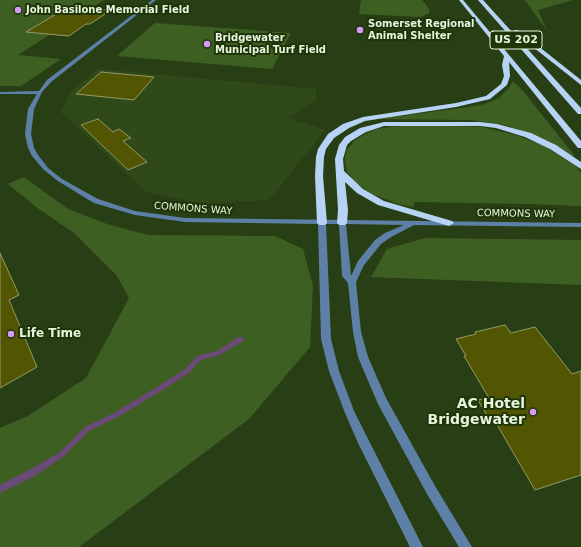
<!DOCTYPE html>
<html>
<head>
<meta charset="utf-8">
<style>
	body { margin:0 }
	canvas { display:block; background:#283f15 }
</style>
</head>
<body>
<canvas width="581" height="547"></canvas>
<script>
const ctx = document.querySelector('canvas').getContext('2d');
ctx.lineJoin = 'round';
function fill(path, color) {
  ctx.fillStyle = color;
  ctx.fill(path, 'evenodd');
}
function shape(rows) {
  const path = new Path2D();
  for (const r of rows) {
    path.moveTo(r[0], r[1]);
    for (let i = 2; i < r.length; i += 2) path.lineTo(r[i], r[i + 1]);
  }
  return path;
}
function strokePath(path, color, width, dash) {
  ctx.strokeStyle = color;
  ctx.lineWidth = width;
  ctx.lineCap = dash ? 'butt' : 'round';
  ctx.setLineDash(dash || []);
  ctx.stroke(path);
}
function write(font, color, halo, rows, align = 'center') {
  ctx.font = font + ' "DejaVu Sans",sans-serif';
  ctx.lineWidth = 4;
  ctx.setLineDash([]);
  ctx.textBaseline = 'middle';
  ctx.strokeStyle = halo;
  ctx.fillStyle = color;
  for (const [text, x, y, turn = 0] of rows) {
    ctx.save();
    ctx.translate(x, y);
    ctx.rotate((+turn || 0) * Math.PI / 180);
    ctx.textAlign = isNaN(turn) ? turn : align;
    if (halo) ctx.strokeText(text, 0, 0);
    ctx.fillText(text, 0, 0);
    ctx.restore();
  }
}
fill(shape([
	[98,69,316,89,316,100,288,118,325,130,269,200,204,204,146,192,61,112,71,92]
]), '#2f4a18');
fill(shape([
	[0,0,104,0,18,55,61,59,21,86,0,86],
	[361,0,422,0,429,9,429,13,421,17,359,14],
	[525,0,573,0,538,10,547,31],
	[155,23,291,33,272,69,117,56],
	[513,81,523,91,574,155,572,156,554,144,535,135,505,125,472,120,378,119,469,107,485,104,499,98,508,89],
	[416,125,481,127,512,134,543,145,576,166,581,173,581,206,529,204,415,202,413,207,398,204,370,193,355,182,347,172,345,160,346,151,354,141,367,133,377,129,390,127],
	[24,177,68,209,107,224,148,235,275,236,303,249,313,286,310,347,249,419,79,547,0,547,0,428,28,416,86,378,129,298,117,276,74,233,36,207,8,184],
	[425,238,581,240,581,285,371,277,387,249]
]), '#3e5f22');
fill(shape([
	[239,337,243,337,244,339,243,341,220,355,201,360,189,373,164,389,118,417,89,431,64,456,35,476,0,493,0,485,29,470,60,452,85,427,114,413,160,385,185,369,197,356,217,351,239,337]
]), '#6a4a76');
const building = shape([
	[68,7,111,10,90,24,86,24,69,36,26,32,68,7],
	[101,72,154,77,134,100,76,94,101,72],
	[98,119,113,132,119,129,131,138,123,141,147,162,128,170,81,125,98,119],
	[0,253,19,295,9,300,37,367,0,388,0,253],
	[505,325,511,333,535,327,572,374,581,371,581,475,535,490,496,423,492,424,478,400,489,398,464,356,466,356,456,339,476,334,475,332,505,325]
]);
fill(building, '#525603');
strokePath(building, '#959a66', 1);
fill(shape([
	[152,0,156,0,51,82,42,92,34,109,31,134,34,148,38,155,48,168,62,179,98,199,135,211,185,218,581,223,581,227,414,225,391,237,381,244,364,265,356,282,361,332,368,357,386,398,435,486,472,547,459,547,427,494,378,404,358,357,353,332,348,283,342,276,339,224,326,224,331,339,339,371,354,411,366,435,423,547,410,547,358,443,345,413,329,371,321,339,318,224,185,222,135,215,94,203,79,194,58,181,44,170,32,156,28,148,25,134,28,109,37,94,0,94,0,92,39,91,47,80,152,0],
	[346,224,404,225,385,233,375,240,358,261,351,276,346,224]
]), '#5e80a7');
fill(shape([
	[459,0,463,0,581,141,581,148,578,148,509,62,510,76,507,85,490,99,456,107,365,121,349,128,334,138,326,149,324,157,323,176,327,223,325,225,319,225,317,223,315,176,316,157,318,149,328,134,343,124,363,117,456,103,486,96,501,84,504,76,502,65,504,56,459,0],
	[478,0,483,0,581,108,581,114,578,114,478,0],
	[514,30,518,30,581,80,581,85,514,32,514,30],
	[384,122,480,122,497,124,531,133,556,145,581,162,581,169,550,149,525,137,496,128,480,126,384,126,366,132,351,141,347,145,343,159,344,171,363,189,384,201,452,221,454,223,449,226,378,205,357,193,345,182,348,210,347,223,345,225,339,225,337,223,338,210,335,159,339,145,345,137,360,128,384,122]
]), '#b6d2f4');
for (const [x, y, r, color] of [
	[18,10,4,"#d79bf9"],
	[360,30,4,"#d79bf9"],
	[207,44,4,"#d79bf9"],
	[11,334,4,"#d79bf9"],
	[533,412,4,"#d79bf9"]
]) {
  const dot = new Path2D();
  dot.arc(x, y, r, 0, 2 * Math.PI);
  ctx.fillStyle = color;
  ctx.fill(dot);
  strokePath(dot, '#1f3509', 1.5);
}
write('bold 10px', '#e6f5dc', '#1f3509', [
	["John Basilone Memorial Field",26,10],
	["Somerset Regional",368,24],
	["Animal Shelter",368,36],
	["Bridgewater",215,38],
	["Municipal Turf Field",215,50]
], 'left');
write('10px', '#e6f5dc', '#1f3509', [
	["COMMONS WAY",193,209,4],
	["COMMONS WAY",516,214,1]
]);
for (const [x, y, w] of [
	[516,40,52]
]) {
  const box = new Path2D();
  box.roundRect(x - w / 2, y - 9, w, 18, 3);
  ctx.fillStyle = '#1f3509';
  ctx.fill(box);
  strokePath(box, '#e6f5dc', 1);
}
write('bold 11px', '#e6f5dc', null, [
	["US 202",516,40]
]);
write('bold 12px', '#e6f5dc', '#1f3509', [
	["Life Time",19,334]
], 'left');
write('bold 14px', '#e6f5dc', '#1f3509', [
	["AC Hotel",525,404],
	["Bridgewater",525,420]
], 'right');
</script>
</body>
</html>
